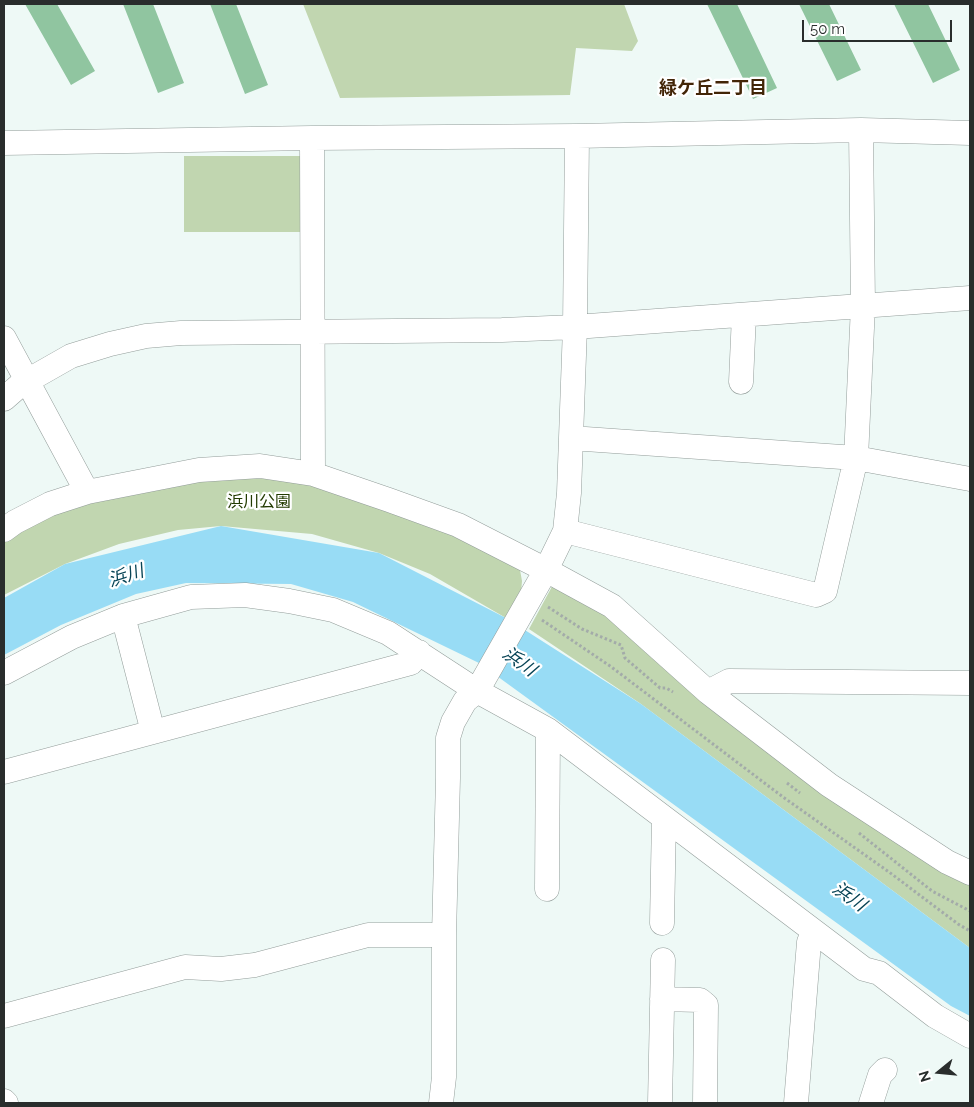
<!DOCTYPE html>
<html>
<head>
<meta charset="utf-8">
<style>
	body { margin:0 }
	#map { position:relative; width:974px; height:1107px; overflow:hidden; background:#eef9f6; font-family:Raleway,sans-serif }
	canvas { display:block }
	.frame { position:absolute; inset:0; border:5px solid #292d2c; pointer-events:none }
	.north { position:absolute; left:914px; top:1047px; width:50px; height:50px; -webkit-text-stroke:4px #fff; paint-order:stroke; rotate:253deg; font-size:14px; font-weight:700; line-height:20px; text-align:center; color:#292d2c }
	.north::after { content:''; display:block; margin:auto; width:18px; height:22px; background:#292d2c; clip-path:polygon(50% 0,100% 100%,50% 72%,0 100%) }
	.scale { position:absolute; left:802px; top:20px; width:150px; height:22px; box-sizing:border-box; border:2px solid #292d2c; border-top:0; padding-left:6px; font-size:15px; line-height:18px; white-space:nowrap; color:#292d2c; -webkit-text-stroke:4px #fff; paint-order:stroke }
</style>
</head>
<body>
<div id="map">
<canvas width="974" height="1107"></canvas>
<div class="frame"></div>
<div class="north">N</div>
<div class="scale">50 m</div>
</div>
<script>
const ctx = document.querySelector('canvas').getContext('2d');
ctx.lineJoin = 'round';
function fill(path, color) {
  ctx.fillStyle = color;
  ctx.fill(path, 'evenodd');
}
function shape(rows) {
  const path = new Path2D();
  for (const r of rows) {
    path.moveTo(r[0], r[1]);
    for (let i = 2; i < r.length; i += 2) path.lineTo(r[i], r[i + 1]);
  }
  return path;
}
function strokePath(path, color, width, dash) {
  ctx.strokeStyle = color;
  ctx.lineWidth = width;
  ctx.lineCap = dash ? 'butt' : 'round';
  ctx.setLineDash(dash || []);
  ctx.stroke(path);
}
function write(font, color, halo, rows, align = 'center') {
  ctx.font = font + ' Raleway,"Noto Sans JP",sans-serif';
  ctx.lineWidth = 4.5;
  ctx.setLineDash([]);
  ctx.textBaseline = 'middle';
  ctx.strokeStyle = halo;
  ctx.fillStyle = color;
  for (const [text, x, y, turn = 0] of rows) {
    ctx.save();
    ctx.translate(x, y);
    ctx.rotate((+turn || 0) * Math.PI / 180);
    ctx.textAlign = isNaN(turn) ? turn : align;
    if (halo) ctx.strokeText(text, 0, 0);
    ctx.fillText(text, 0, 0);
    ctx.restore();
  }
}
fill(shape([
	[303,4,624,4,638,41,632,51,576,48,570,95,340,98],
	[184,156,302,156,302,232,184,232],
	[259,474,312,483,482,546,520,570,522,581,521,593,506,618,430,574,379,553,312,534,221,526,178,530,119,544,65,564,4,595,4,540,44,518,89,502,197,479],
	[555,581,607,614,970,882,970,948,641,704,529,629]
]), '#c1d6b0');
fill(shape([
	[221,526,379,553,506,618,641,704,970,948,970,1016,951,1006,479,663,353,602,291,584,186,583,136,594,61,625,4,655,4,598,65,564]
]), '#98dcf5');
fill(shape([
	[25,4,57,4,95,71,71,85],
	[123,4,153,4,184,83,158,93],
	[210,4,236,4,268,85,245,94],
	[707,4,737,4,777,88,753,99],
	[799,4,829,4,861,70,837,81],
	[894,4,928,4,960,70,933,83]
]), '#90c5a0');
const minor = shape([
	[312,138,313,474],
	[4,143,312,138,577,136,861,130,970,133],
	[4,338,87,492],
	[741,382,744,315],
	[4,399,20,385,71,356,110,344,146,336,181,333,502,330,575,327,970,298],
	[571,438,856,458,970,479],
	[4,530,15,522,50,504,87,492,199,470,260,466,313,474,389,500,458,525,546,570,612,606,708,692,829,785,947,862,970,873],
	[565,531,816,595,825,591,856,458,863,306,861,130],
	[123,616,153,732],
	[4,673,72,637,123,616,191,597,245,595,289,601,333,610,388,633,477,691,548,730,864,969,879,973,935,1016,970,1036],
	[708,692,729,681,970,683],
	[4,772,411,663,419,652],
	[547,889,548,730],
	[662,923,664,818],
	[662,999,700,1000,706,1005,705,1103],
	[4,1016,185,967,221,969,255,965,368,935,444,935],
	[4,1101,6,1103],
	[441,1103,444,1077,444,935,448,778,448,738,453,722,465,701,477,691,546,570,565,531,569,493,575,327,577,136],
	[660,1103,663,960],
	[796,1103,809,942,815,932],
	[871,1103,880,1075,885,1070]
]);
strokePath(minor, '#939d9a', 25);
strokePath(shape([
	[548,607,582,629,621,645,625,658,660,688,666,688,673,692],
	[542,620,610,666,783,797,889,872,958,924,970,931],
	[787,783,800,793],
	[859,833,932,891,970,911]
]), '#a3aba9', 3, [2.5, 2.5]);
strokePath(minor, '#fff', 24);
write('16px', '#233b02', '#fff', [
	["浜川公園",259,502]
]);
write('bold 18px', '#422507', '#fff', [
	["緑ケ丘二丁目",713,89]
]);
write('italic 18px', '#094557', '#fff', [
	["浜川",126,576,-18],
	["浜川",519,662,35],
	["浜川",849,897,35]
]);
</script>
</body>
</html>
